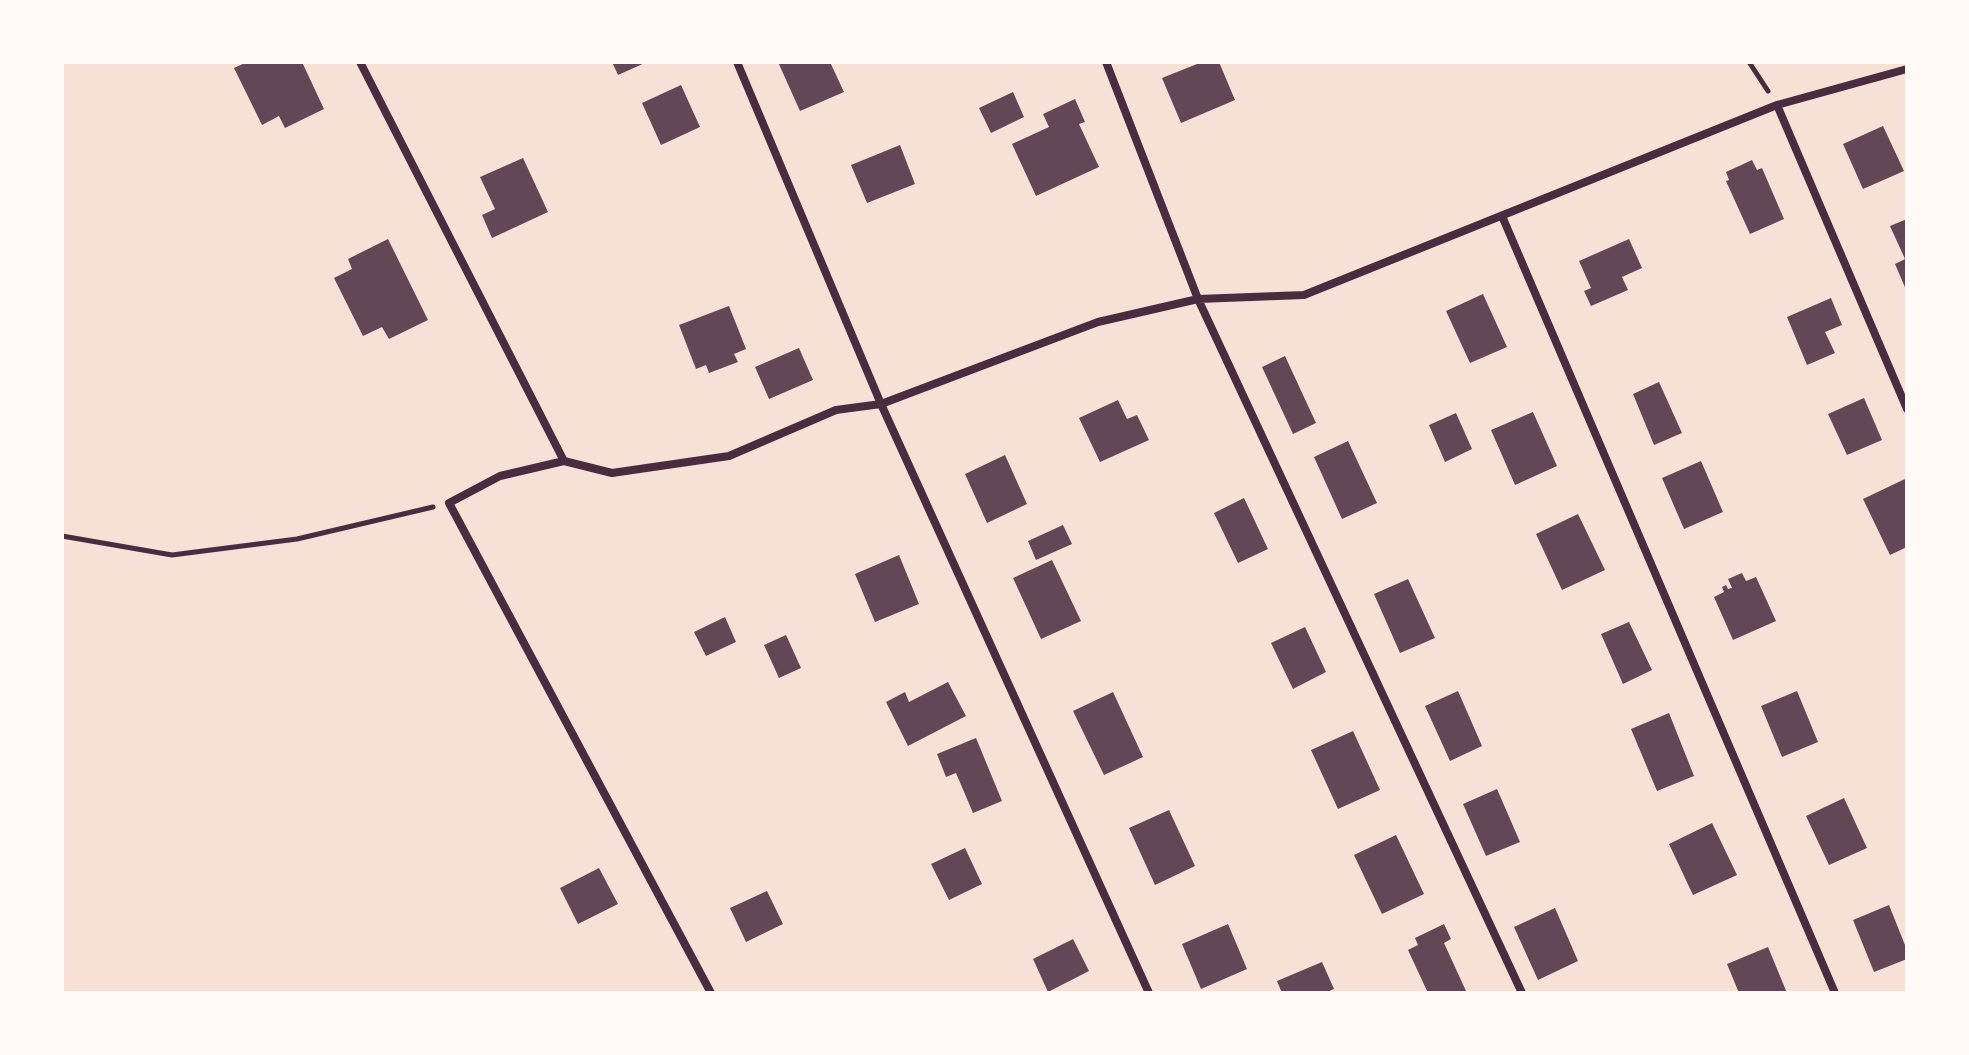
<!DOCTYPE html>
<html>
<head>
<meta charset="utf-8">
<style>
	body { margin:0 }
	#map { position:relative; width:1969px; height:1055px; overflow:hidden; background:#f7e1d7; font-family:Manrope,sans-serif }
	canvas { display:block }
	.frame { position:absolute; inset:0; border:64px solid #fffaf5; pointer-events:none }
</style>
</head>
<body>
<div id="map">
<canvas width="1969" height="1055"></canvas>
<div class="frame"></div>
</div>
<script>
const ctx = document.querySelector('canvas').getContext('2d');
ctx.lineJoin = 'round';
function fill(path, color) {
  ctx.fillStyle = color;
  ctx.fill(path, 'evenodd');
}
function shape(rows) {
  const path = new Path2D();
  for (const r of rows) {
    path.moveTo(r[0], r[1]);
    for (let i = 2; i < r.length; i += 2) path.lineTo(r[i], r[i + 1]);
  }
  return path;
}
function strokePath(path, color, width, dash) {
  ctx.strokeStyle = color;
  ctx.lineWidth = width;
  ctx.lineCap = dash ? 'butt' : 'round';
  ctx.setLineDash(dash || []);
  ctx.stroke(path);
}
fill(shape([
	[247,62,302,62,324,109,285,128,279,116,262,125,234,68],
	[612,62,647,62,618,75],
	[778,62,830,62,844,92,800,111],
	[1202,62,1219,62,1235,100,1181,123,1162,78],
	[681,85,700,127,661,145,642,103],
	[1013,92,1024,117,991,133,979,108],
	[1075,99,1085,122,1079,124,1099,167,1036,196,1012,144,1049,127,1043,114],
	[1883,126,1904,171,1863,189,1843,144],
	[900,145,915,184,867,203,851,165],
	[523,158,548,212,492,238,482,215,495,209,480,177],
	[1752,160,1757,170,1762,168,1784,219,1750,234,1726,181,1729,180,1726,172],
	[1907,219,1907,292,1895,264,1905,259,1890,226],
	[388,239,428,320,389,339,382,327,363,336,334,278,352,269,348,259],
	[1629,239,1642,268,1622,277,1628,290,1591,306,1584,291,1591,288,1579,261],
	[1483,294,1507,347,1470,363,1446,311],
	[1831,298,1842,325,1825,332,1835,353,1807,365,1787,317],
	[729,306,746,349,734,354,738,362,709,373,706,365,696,369,679,325],
	[799,348,813,380,769,399,755,367],
	[1285,356,1316,423,1293,434,1262,367],
	[1659,382,1682,433,1654,445,1633,394],
	[1864,398,1882,440,1847,455,1828,414],
	[1118,400,1127,419,1137,415,1149,440,1100,462,1079,418],
	[1533,412,1557,466,1515,485,1491,430],
	[1456,413,1472,449,1445,462,1429,425],
	[1348,441,1377,503,1342,519,1314,457],
	[1005,455,1027,504,987,523,965,474],
	[1701,461,1723,512,1684,529,1662,478],
	[1907,478,1907,497,1905,498,1907,503,1907,547,1890,555,1863,499],
	[1244,498,1268,549,1238,563,1214,513],
	[1578,514,1605,570,1562,590,1536,534],
	[1063,525,1072,544,1036,560,1028,541],
	[899,555,919,604,875,622,855,574],
	[1052,560,1081,621,1041,639,1013,578],
	[1742,573,1746,581,1756,577,1776,621,1733,640,1714,597,1724,592,1722,587,1726,585,1728,589,1732,588,1728,579],
	[1408,579,1435,638,1400,653,1374,594],
	[725,617,736,642,706,656,694,632],
	[1629,622,1652,670,1623,684,1601,634],
	[1305,627,1326,672,1293,689,1271,643],
	[786,635,801,668,779,678,764,645],
	[948,682,966,716,908,746,886,702,905,692,909,702],
	[1458,691,1482,746,1450,761,1425,706],
	[1797,691,1818,742,1782,757,1761,706],
	[1113,692,1143,757,1104,775,1073,711],
	[1669,713,1694,776,1657,791,1631,729],
	[1353,731,1380,790,1338,809,1311,750],
	[976,738,1002,801,973,813,956,773,946,777,937,754],
	[1497,789,1520,842,1486,856,1463,804],
	[1844,798,1867,848,1829,865,1806,816],
	[1169,810,1195,866,1155,885,1129,828],
	[1712,823,1737,875,1693,895,1669,844],
	[1396,835,1424,894,1382,914,1354,855],
	[965,848,982,884,949,900,931,864],
	[599,868,618,904,578,924,560,888],
	[767,891,783,924,746,942,730,908],
	[1889,905,1907,950,1907,959,1874,972,1853,920],
	[1555,908,1578,961,1538,980,1514,927],
	[1228,924,1247,969,1201,989,1182,944],
	[1444,924,1451,939,1444,943,1466,991,1463,993,1428,993,1408,950,1418,945,1415,938],
	[1073,939,1089,971,1048,992,1033,959],
	[1768,947,1787,993,1739,993,1727,964],
	[1322,962,1334,989,1325,993,1282,993,1277,981]
]), '#644757');
strokePath(shape([
	[1749,62,1768,91],
	[62,536,172,555,297,539,433,507]
]), '#4a2c40', 5);
strokePath(shape([
	[360,62,564,461],
	[737,62,881,404,1149,993],
	[1106,62,1198,299,1522,993],
	[1777,105,1907,409],
	[1502,216,1835,993],
	[711,993,449,503,500,476,564,461,612,473,729,456,836,410,881,404,1098,322,1198,299,1304,295,1777,105,1907,69]
]), '#4a2c40', 8);
</script>
</body>
</html>
